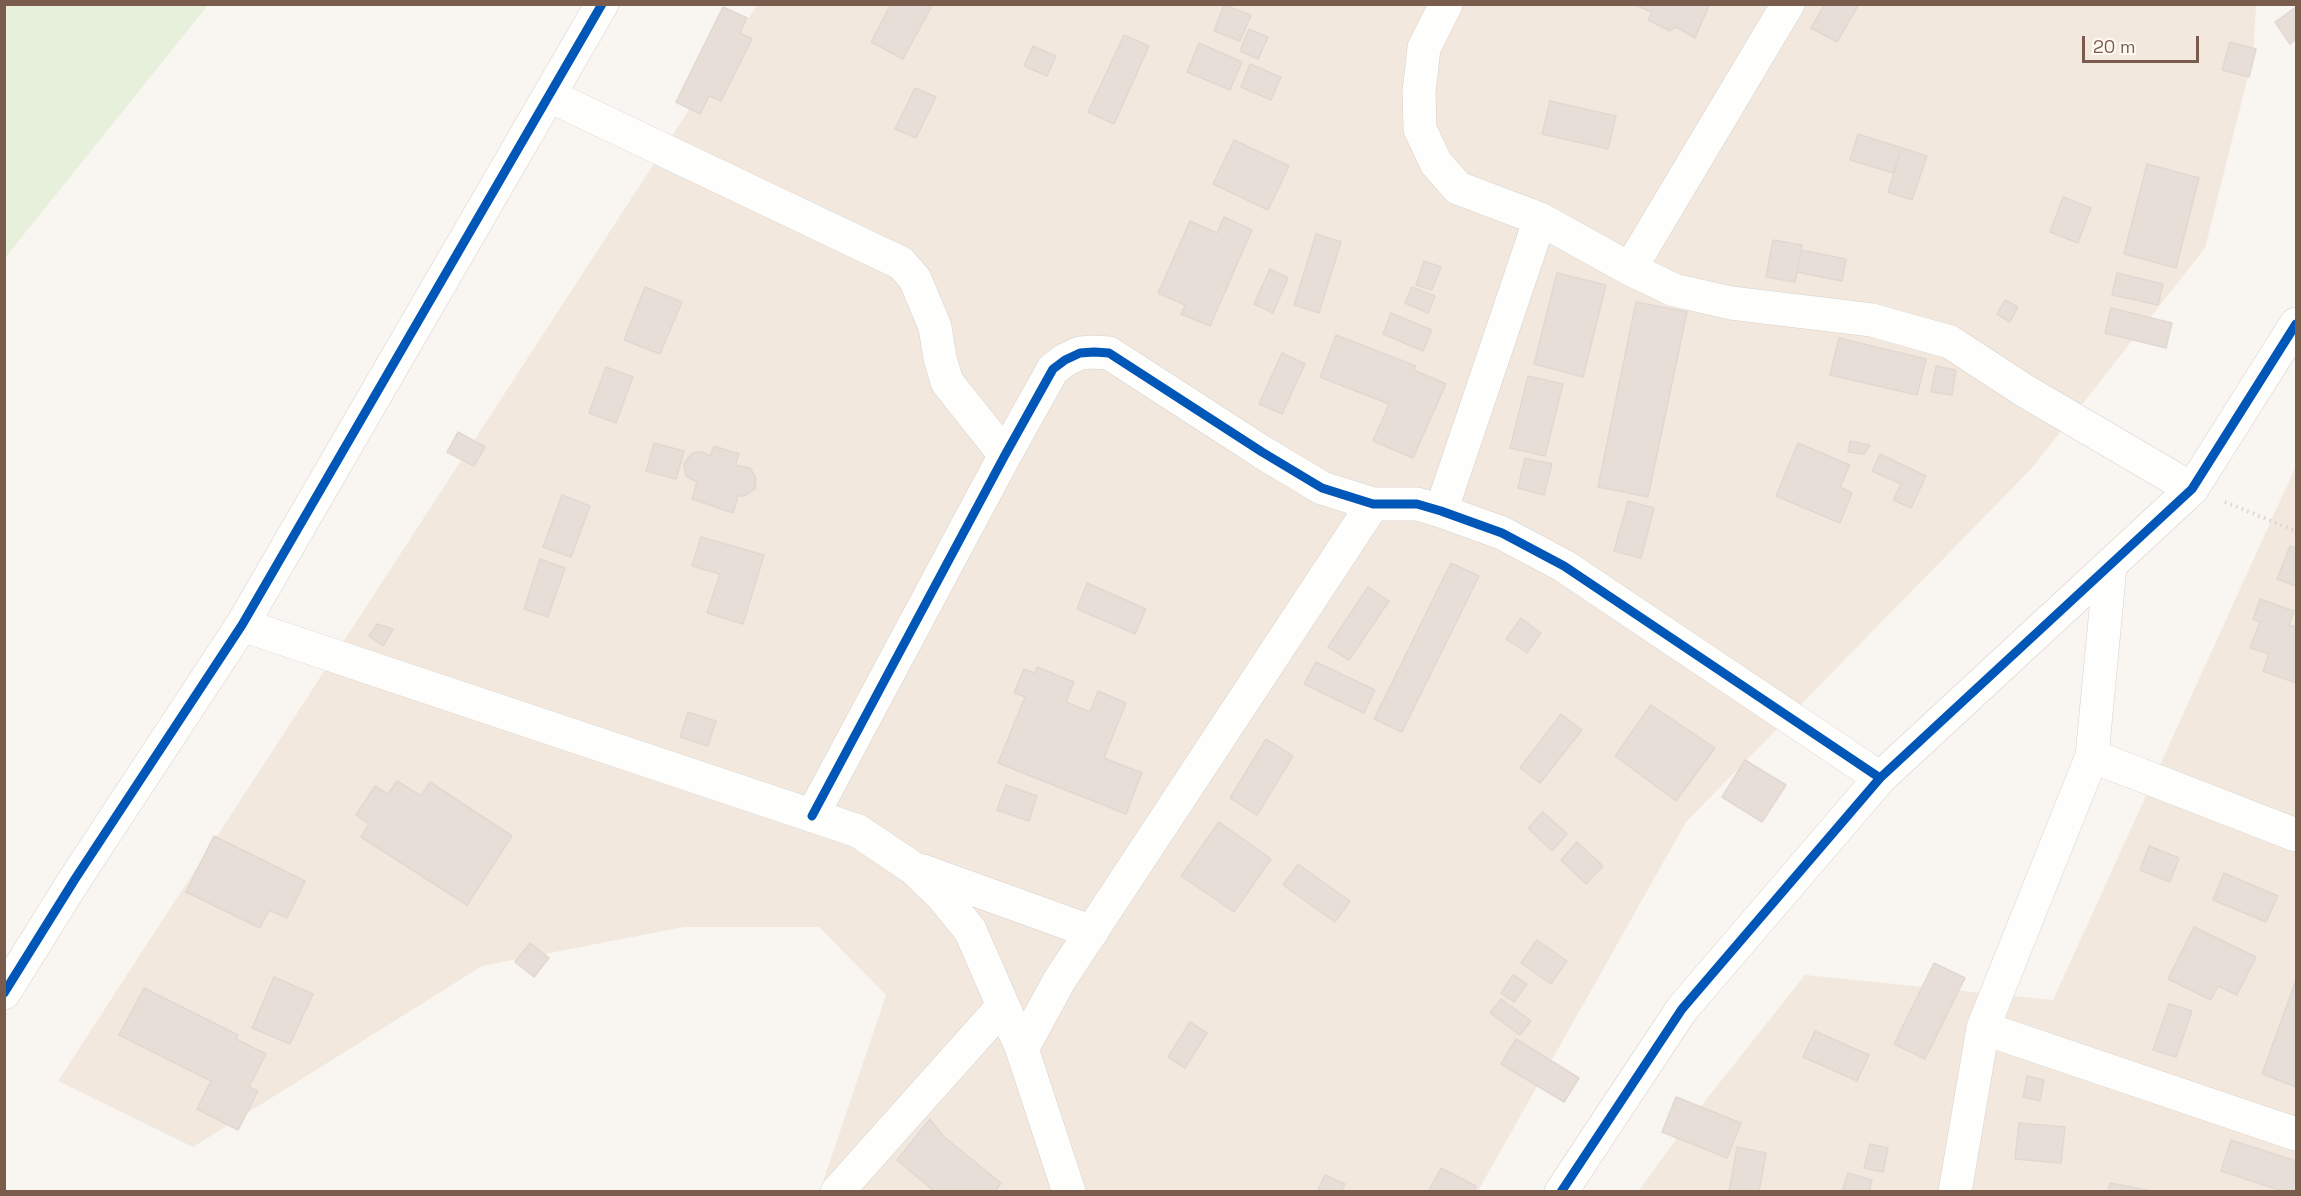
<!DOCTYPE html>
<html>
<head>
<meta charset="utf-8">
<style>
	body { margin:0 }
	#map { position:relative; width:2301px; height:1196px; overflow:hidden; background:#f9f5f0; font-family:"Space Grotesk",sans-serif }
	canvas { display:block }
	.frame { position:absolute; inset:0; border:6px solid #7a5c4d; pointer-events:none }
	.scale { position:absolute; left:2082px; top:36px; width:117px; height:27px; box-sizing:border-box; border:3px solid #7a5c4d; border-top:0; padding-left:8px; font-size:18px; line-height:21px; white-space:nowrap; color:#7a5c4d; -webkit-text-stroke:4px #fffaf3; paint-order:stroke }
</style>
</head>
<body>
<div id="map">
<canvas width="2301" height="1196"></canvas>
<div class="frame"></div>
<div class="scale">20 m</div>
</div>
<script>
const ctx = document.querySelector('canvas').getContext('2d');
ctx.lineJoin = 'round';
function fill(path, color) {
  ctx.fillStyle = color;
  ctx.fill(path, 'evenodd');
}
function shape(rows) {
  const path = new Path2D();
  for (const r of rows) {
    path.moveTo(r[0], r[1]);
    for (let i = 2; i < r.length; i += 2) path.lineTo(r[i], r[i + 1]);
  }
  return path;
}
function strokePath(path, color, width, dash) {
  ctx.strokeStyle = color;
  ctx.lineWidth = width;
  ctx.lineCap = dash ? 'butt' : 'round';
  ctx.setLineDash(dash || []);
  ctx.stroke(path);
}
fill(shape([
	[757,5,2256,5,2253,56,2205,248,2032,468,1686,822,1478,1191,820,1191,886,995,819,927,684,927,482,966,193,1147,58,1081],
	[2296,466,2296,1191,1638,1192,1690,1120,1805,975,2053,1000]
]), '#f2e8de');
fill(shape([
	[5,4,208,5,5,258,4,5]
]), '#e7f0db');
const building = shape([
	[891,4,933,4,903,59,871,42,891,4],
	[1706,4,1709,6,1695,38,1676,27,1670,31,1648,20,1652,12,1635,5,1706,4],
	[1825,4,1859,4,1837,42,1811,28,1825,4],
	[1224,5,1251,15,1240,41,1214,31,1224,5],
	[723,7,747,18,740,33,752,39,721,101,709,96,700,114,676,102,723,7],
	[2296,7,2296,39,2290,44,2275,22,2296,7],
	[1249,29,1268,37,1258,59,1240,51,1249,29],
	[1124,35,1149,46,1114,124,1088,112,1124,35],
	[2230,42,2256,49,2249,77,2222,70,2230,42],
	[1199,43,1242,62,1230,90,1187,72,1199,43],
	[1033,46,1056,56,1047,76,1024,66,1033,46],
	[1250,64,1281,77,1271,100,1241,87,1250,64],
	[915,88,936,97,916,138,895,129,915,88],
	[1550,101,1616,116,1608,149,1542,134,1550,101],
	[1858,134,1902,148,1893,173,1850,160,1858,134],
	[1234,140,1289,166,1268,210,1213,184,1234,140],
	[1902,148,1927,156,1912,200,1888,192,1902,148],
	[2147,164,2199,178,2176,268,2124,254,2147,164],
	[2063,197,2091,208,2078,243,2050,232,2063,197],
	[1224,217,1252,230,1210,326,1181,314,1185,305,1158,293,1190,221,1217,233,1224,217],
	[1316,234,1341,242,1319,313,1294,305,1316,234],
	[1773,240,1802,245,1795,282,1766,277,1773,240],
	[1801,250,1846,259,1842,281,1797,272,1801,250],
	[1424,261,1441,267,1432,290,1416,285,1424,261],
	[1270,269,1288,278,1273,313,1254,304,1270,269],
	[1557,273,1606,285,1583,377,1534,364,1557,273],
	[2117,273,2163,284,2158,305,2112,295,2117,273],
	[645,287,682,302,660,354,624,340,645,287],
	[1412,287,1435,296,1428,313,1405,303,1412,287],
	[2005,300,2018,307,2010,322,1997,314,2005,300],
	[1636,302,1687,312,1648,497,1598,487,1636,302],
	[2111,308,2172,323,2166,348,2105,333,2111,308],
	[1391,313,1432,330,1423,351,1383,334,1391,313],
	[1336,335,1416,366,1414,370,1446,384,1413,458,1373,441,1389,404,1320,377,1336,335],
	[1839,338,1926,359,1917,395,1830,375,1839,338],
	[1282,353,1305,364,1282,414,1259,404,1282,353],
	[1936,366,1956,370,1952,395,1931,392,1936,366],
	[606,367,633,377,616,423,589,413,606,367],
	[1528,376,1563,384,1545,456,1510,448,1528,376],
	[458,432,485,447,474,466,447,452,458,432],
	[1850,441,1870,445,1864,454,1848,452,1850,441],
	[654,443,684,451,676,479,646,471,654,443],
	[1798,443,1850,465,1840,487,1852,493,1840,523,1776,496,1798,443],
	[714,446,739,454,735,465,750,468,756,478,755,489,744,496,738,496,733,513,692,499,697,482,686,476,684,464,691,454,696,452,702,452,710,456,714,446],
	[1880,454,1926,476,1911,508,1893,500,1901,484,1872,471,1880,454],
	[1525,458,1552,464,1544,495,1518,488,1525,458],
	[562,495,590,506,571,557,543,547,562,495],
	[1628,501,1654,508,1641,558,1614,551,1628,501],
	[701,537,764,555,743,624,707,613,720,574,692,566,701,537],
	[2290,546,2296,548,2296,586,2277,579,2290,546],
	[540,559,565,568,548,617,524,609,540,559],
	[1451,563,1479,576,1402,732,1374,719,1451,563],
	[1087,583,1146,609,1135,634,1077,609,1087,583],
	[1368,587,1389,601,1349,660,1328,647,1368,587],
	[2260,599,2294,611,2289,625,2296,627,2296,683,2263,671,2269,654,2250,648,2260,622,2253,619,2260,599],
	[1521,618,1541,633,1527,653,1506,639,1521,618],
	[377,624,393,629,383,646,369,636,377,624],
	[1316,662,1375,690,1364,713,1304,684,1316,662],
	[1037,667,1074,682,1066,702,1090,712,1098,691,1126,703,1104,758,1142,773,1126,814,998,763,1025,697,1014,693,1024,669,1035,673,1037,667],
	[1651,705,1715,748,1676,801,1615,756,1651,705],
	[688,712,716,721,708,746,680,737,688,712],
	[1561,714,1582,730,1540,783,1520,768,1561,714],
	[1266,739,1293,756,1257,815,1230,798,1266,739],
	[1745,760,1786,785,1762,822,1722,797,1745,760],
	[397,781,421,796,430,782,512,836,467,905,361,837,369,824,356,815,375,786,388,794,397,781],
	[1006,785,1037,796,1029,821,997,810,1006,785],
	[1543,812,1567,834,1552,851,1528,828,1543,812],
	[1219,822,1271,859,1234,912,1181,876,1219,822],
	[214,836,305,881,287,918,269,910,260,928,186,892,214,836],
	[1577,842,1603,866,1586,884,1561,860,1577,842],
	[2149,846,2179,858,2170,882,2140,870,2149,846],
	[1298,864,1350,901,1335,922,1283,885,1298,864],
	[2224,873,2278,896,2266,922,2213,900,2224,873],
	[2194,927,2256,957,2237,995,2218,986,2211,1000,2168,979,2194,927],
	[1537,940,1567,961,1551,984,1521,963,1537,940],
	[530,943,549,958,534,977,515,962,530,943],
	[1934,963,1965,978,1925,1059,1894,1044,1934,963],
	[1513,975,1527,984,1514,1002,1501,993,1513,975],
	[274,977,313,994,290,1044,252,1028,274,977],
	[2296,980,2296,1087,2262,1074,2296,980],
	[144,988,238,1035,236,1039,266,1054,249,1087,258,1091,238,1130,197,1109,211,1081,119,1035,144,988],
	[1501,999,1531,1021,1520,1035,1490,1013,1501,999],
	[2169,1004,2192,1011,2176,1057,2153,1050,2169,1004],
	[1190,1022,1207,1033,1185,1068,1168,1057,1190,1022],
	[1815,1031,1869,1055,1857,1081,1803,1057,1815,1031],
	[1516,1039,1579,1078,1564,1102,1501,1064,1516,1039],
	[2027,1076,2044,1080,2040,1101,2023,1097,2027,1076],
	[1676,1097,1741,1123,1727,1158,1662,1132,1676,1097],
	[930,1119,943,1136,1001,1183,995,1192,935,1192,897,1160,930,1119],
	[2019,1123,2065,1127,2061,1163,2015,1159,2019,1123],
	[2231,1140,2296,1161,2296,1192,2285,1192,2221,1171,2231,1140],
	[1870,1144,1888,1148,1883,1172,1864,1168,1870,1144],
	[1737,1147,1766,1153,1759,1192,1729,1192,1737,1147],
	[1441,1168,1476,1186,1473,1192,1428,1192,1441,1168],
	[1848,1173,1872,1180,1869,1192,1842,1192,1848,1173],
	[1325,1175,1345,1184,1341,1192,1317,1192,1325,1175],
	[2110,1183,2157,1192,2108,1192,2110,1183]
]);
fill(building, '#e6ded7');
strokePath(building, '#e2d8d2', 1.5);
const minor = shape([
	[1446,4,1424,48,1419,92,1420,129,1436,163,1458,188,1540,219,1630,269,1674,290,1731,303,1872,320,1950,342,2025,391,2192,489],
	[550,96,901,263,915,279,935,327,940,358,947,382,1005,455],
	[1630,269,1788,4],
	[1441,511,1540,219],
	[242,625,858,831,913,868,943,897,970,930,1022,1049],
	[2092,756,2296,835],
	[812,816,1005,455,1053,369,1065,360,1080,353,1094,352,1109,353,1262,452,1322,488,1373,504,1417,504,1441,511,1502,533,1564,566,1880,778],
	[923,871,1092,932],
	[4,993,75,879,242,625,602,4],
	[1983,1028,2296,1134],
	[837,1192,1003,1006],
	[1069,1192,1022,1049,1059,981,1373,504],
	[1955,1192,1983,1028,2092,756,2110,567]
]);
const tertiary = shape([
	[1561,1192,1682,1009,1880,778,2192,489,2296,324]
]);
strokePath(minor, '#d7d1cb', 34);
strokePath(tertiary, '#d7d1cb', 34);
strokePath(shape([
	[2225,502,2296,531]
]), '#dcd5d0', 4, [1.5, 4.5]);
strokePath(minor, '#fefefd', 33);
strokePath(tertiary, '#fefefd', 33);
strokePath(shape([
	[812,816,1005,455,1053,369,1065,360,1080,353,1094,352,1109,353,1262,452,1322,488,1373,504,1417,504,1441,511,1502,533,1564,566,1880,778],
	[4,993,75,879,242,625,602,4],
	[1561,1192,1682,1009,1880,778,2192,489,2296,324]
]), '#0057b8', 9);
</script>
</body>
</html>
